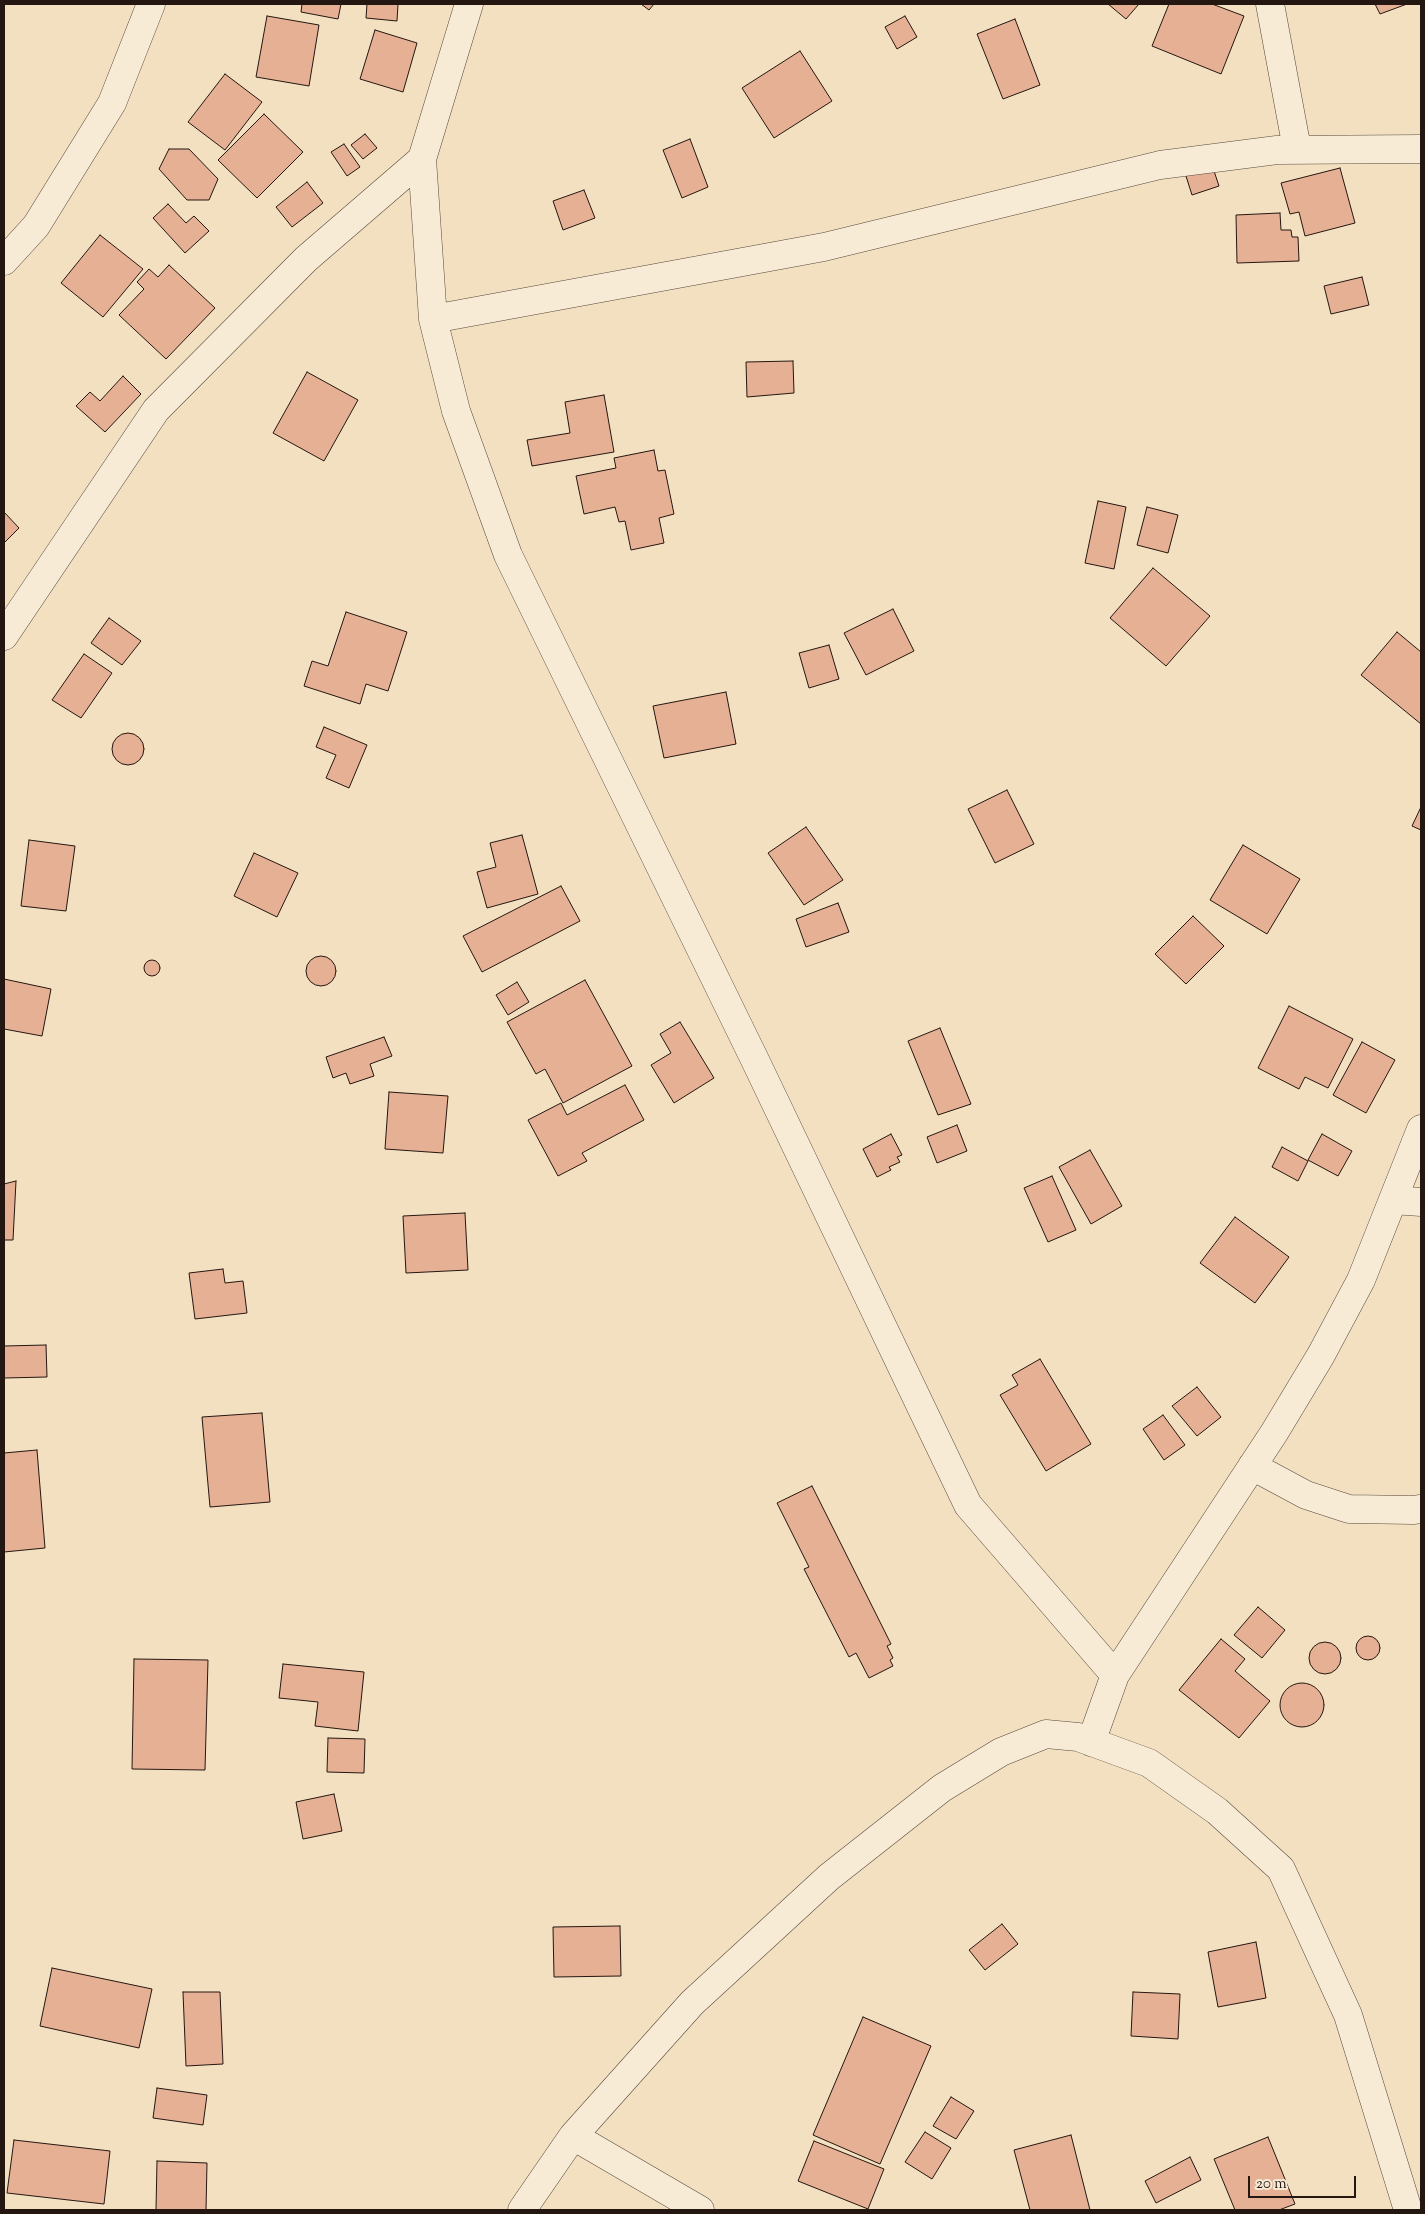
<!DOCTYPE html>
<html>
<head>
<meta charset="utf-8">
<style>
	body { margin:0 }
	#map { position:relative; width:1425px; height:2214px; overflow:hidden; background:#f3e0c0; font-family:"Sorts Mill Goudy",serif }
	canvas { display:block }
	.frame { position:absolute; inset:0; border:5px solid #241610; pointer-events:none }
	.scale { position:absolute; left:1248px; top:2176px; width:108px; height:22px; box-sizing:border-box; border:2px solid #241610; border-top:0; padding-left:6px; font-size:15px; line-height:18px; white-space:nowrap; color:#241610; -webkit-text-stroke:4px #f7ebd6; paint-order:stroke }
</style>
</head>
<body>
<div id="map">
<canvas width="1425" height="2214"></canvas>
<div class="frame"></div>
<div class="scale">20 m</div>
</div>
<script>
const ctx = document.querySelector('canvas').getContext('2d');
ctx.lineJoin = 'round';
function fill(path, color) {
  ctx.fillStyle = color;
  ctx.fill(path, 'evenodd');
}
function shape(rows) {
  const path = new Path2D();
  for (const r of rows) {
    if (r.length === 3) {
      path.moveTo(r[0] + r[2], r[1]);
      path.arc(r[0], r[1], r[2], 0, 2 * Math.PI);
      continue;
    }
    path.moveTo(r[0], r[1]);
    for (let i = 2; i < r.length; i += 2) path.lineTo(r[i], r[i + 1]);
  }
  return path;
}
function strokePath(path, color, width, dash) {
  ctx.strokeStyle = color;
  ctx.lineWidth = width;
  ctx.lineCap = dash ? 'butt' : 'round';
  ctx.setLineDash(dash || []);
  ctx.stroke(path);
}
const building = shape([
	[302,4,341,4,338,19,301,12,302,4],
	[367,4,398,4,397,21,366,18,367,4],
	[641,4,654,4,649,10,641,4],
	[1108,4,1139,4,1126,19,1108,4],
	[1169,4,1212,4,1244,16,1221,74,1152,46,1169,4],
	[1375,4,1407,4,1380,14,1375,4],
	[267,16,319,25,309,86,256,77,267,16],
	[905,16,917,37,897,49,885,27,905,16],
	[1015,19,1040,85,1003,99,977,34,1015,19],
	[375,30,417,43,403,92,360,79,375,30],
	[800,51,832,101,774,138,742,88,800,51],
	[225,74,262,102,225,150,188,122,225,74],
	[264,114,303,152,257,198,218,160,264,114],
	[365,134,377,148,363,159,351,145,365,134],
	[690,139,708,187,682,198,663,150,690,139],
	[344,144,360,167,347,176,331,152,344,144],
	[169,149,189,149,218,179,209,200,187,200,159,169,169,149],
	[1212,165,1219,186,1192,195,1185,173,1212,165],
	[1340,168,1355,223,1305,236,1299,212,1290,214,1281,183,1340,168],
	[307,182,323,203,292,227,276,207,307,182],
	[584,190,595,218,563,230,553,201,584,190],
	[168,204,186,223,194,216,209,231,185,253,153,218,168,204],
	[1280,213,1281,230,1291,230,1292,237,1298,237,1299,261,1237,263,1236,215,1280,213],
	[100,235,143,269,103,317,61,283,100,235],
	[169,265,215,308,166,359,119,315,144,289,137,282,149,269,158,277,169,265],
	[1362,277,1369,305,1331,314,1324,286,1362,277],
	[793,361,794,393,747,397,746,362,793,361],
	[307,372,358,400,324,461,273,433,307,372],
	[123,376,141,394,105,432,76,406,90,392,100,401,123,376],
	[604,395,614,452,532,466,527,440,570,433,565,402,604,395],
	[654,450,658,471,665,470,674,514,659,518,664,543,631,550,625,521,619,522,615,507,584,514,576,476,616,468,614,458,654,450],
	[1098,501,1126,507,1114,569,1085,563,1098,501],
	[1147,507,1178,515,1168,553,1137,545,1147,507],
	[4,512,19,528,4,543,4,512],
	[1153,568,1210,616,1166,666,1110,618,1153,568],
	[893,609,914,651,866,675,844,633,893,609],
	[346,612,407,632,388,691,366,684,360,704,304,686,312,661,328,666,346,612],
	[109,618,141,641,122,665,91,643,109,618],
	[1397,632,1421,652,1421,724,1361,675,1397,632],
	[829,645,839,679,809,688,799,653,829,645],
	[84,654,112,673,81,718,52,700,84,654],
	[726,692,736,744,664,758,653,706,726,692],
	[324,727,367,745,349,788,326,778,336,755,316,747,324,727],
	[128,749,16],
	[1007,790,1034,844,995,863,968,809,1007,790],
	[1421,807,1421,830,1412,826,1421,807],
	[806,827,843,880,804,905,768,853,806,827],
	[522,835,538,894,487,908,477,872,496,867,490,843,522,835],
	[29,840,75,846,66,911,21,906,29,840],
	[1243,845,1300,879,1267,934,1210,900,1243,845],
	[254,853,298,873,277,917,234,896,254,853],
	[561,886,580,921,482,972,463,936,561,886],
	[838,903,849,932,806,947,796,919,838,903],
	[1193,916,1224,946,1186,984,1155,954,1193,916],
	[321,971,15],
	[152,968,8],
	[4,979,51,989,42,1036,4,1029,4,979],
	[585,980,632,1066,563,1103,545,1069,536,1074,507,1022,585,980],
	[517,982,529,1002,508,1015,496,995,517,982],
	[1289,1006,1353,1039,1328,1088,1305,1077,1299,1089,1258,1068,1289,1006],
	[680,1022,714,1078,674,1103,651,1065,671,1053,660,1034,680,1022],
	[940,1028,971,1104,938,1115,908,1041,940,1028],
	[384,1037,392,1056,370,1064,374,1076,350,1084,346,1073,333,1078,326,1057,384,1037],
	[1362,1042,1395,1060,1366,1113,1333,1095,1362,1042],
	[625,1085,644,1120,582,1153,587,1161,558,1176,528,1120,561,1103,567,1115,625,1085],
	[389,1092,448,1096,443,1153,385,1149,389,1092],
	[957,1125,967,1151,937,1163,927,1137,957,1125],
	[891,1134,902,1155,897,1157,900,1162,889,1167,891,1170,877,1177,863,1149,891,1134],
	[1322,1134,1352,1151,1338,1176,1308,1160,1322,1134],
	[1282,1147,1308,1161,1298,1181,1272,1167,1282,1147],
	[1090,1150,1122,1206,1091,1224,1059,1167,1090,1150],
	[1052,1176,1076,1230,1048,1242,1024,1188,1052,1176],
	[16,1181,13,1240,4,1240,4,1184,16,1181],
	[465,1213,468,1270,406,1273,403,1216,465,1213],
	[1235,1217,1289,1257,1255,1303,1200,1263,1235,1217],
	[223,1269,225,1283,243,1281,247,1313,195,1319,189,1273,223,1269],
	[46,1345,47,1377,4,1378,4,1346,46,1345],
	[1040,1359,1091,1444,1046,1471,1000,1395,1018,1385,1012,1375,1040,1359],
	[1197,1387,1221,1417,1197,1436,1172,1406,1197,1387],
	[262,1413,270,1502,210,1507,202,1417,262,1413],
	[1163,1415,1185,1445,1164,1460,1143,1429,1163,1415],
	[37,1450,45,1548,4,1552,4,1453,37,1450],
	[812,1486,891,1644,887,1646,893,1658,890,1660,893,1666,869,1678,856,1653,849,1657,804,1569,809,1567,777,1503,812,1486],
	[1258,1607,1285,1630,1262,1658,1234,1635,1258,1607],
	[1368,1648,12],
	[1221,1639,1245,1659,1235,1671,1270,1701,1239,1738,1179,1690,1221,1639],
	[1325,1658,16],
	[134,1659,208,1660,205,1770,132,1769,134,1659],
	[283,1664,364,1672,358,1731,315,1726,318,1702,279,1698,283,1664],
	[1302,1705,22],
	[328,1738,365,1739,364,1773,327,1772,328,1738],
	[334,1794,342,1831,303,1839,296,1802,334,1794],
	[1002,1924,1018,1944,985,1970,969,1950,1002,1924],
	[620,1926,621,1976,554,1977,553,1927,620,1926],
	[1256,1942,1266,1998,1218,2007,1208,1952,1256,1942],
	[52,1968,152,1989,139,2048,40,2026,52,1968],
	[183,1992,220,1992,223,2064,186,2066,183,1992],
	[1133,1992,1180,1994,1178,2039,1131,2036,1133,1992],
	[863,2017,931,2046,880,2164,813,2135,863,2017],
	[157,2088,207,2095,203,2125,153,2118,157,2088],
	[951,2097,974,2111,956,2139,933,2126,951,2097],
	[925,2132,951,2148,932,2179,905,2162,925,2132],
	[1071,2135,1090,2210,1030,2210,1014,2150,1071,2135],
	[1268,2137,1295,2204,1279,2210,1235,2210,1214,2159,1268,2137],
	[14,2140,110,2151,104,2204,7,2193,14,2140],
	[814,2141,884,2169,868,2209,798,2181,814,2141],
	[1190,2157,1201,2180,1156,2203,1145,2181,1190,2157],
	[157,2161,207,2163,206,2210,156,2210,157,2161]
]);
fill(building, '#e5b094');
strokePath(building, '#241610', 1);
const minor = shape([
	[469,4,422,159,433,319,456,411,508,555,754,1058,968,1505,1115,1675],
	[1270,4,1297,149],
	[4,261,36,226,112,103,151,4],
	[433,319,824,247,1160,165,1277,150,1421,149],
	[4,636,156,410,306,259,422,159],
	[1393,1200,1421,1202],
	[1252,1466,1306,1495,1349,1509,1413,1510,1421,1509],
	[1091,1742,1115,1675,1274,1433,1321,1355,1361,1280,1421,1129],
	[573,2136,700,2210],
	[522,2210,573,2136,692,2003,829,1877,942,1788,1001,1752,1046,1734,1078,1737,1149,1763,1217,1811,1281,1869,1348,2015,1408,2210]
]);
strokePath(minor, '#58483c', 29);
strokePath(minor, '#f7ebd6', 28);
</script>
</body>
</html>
